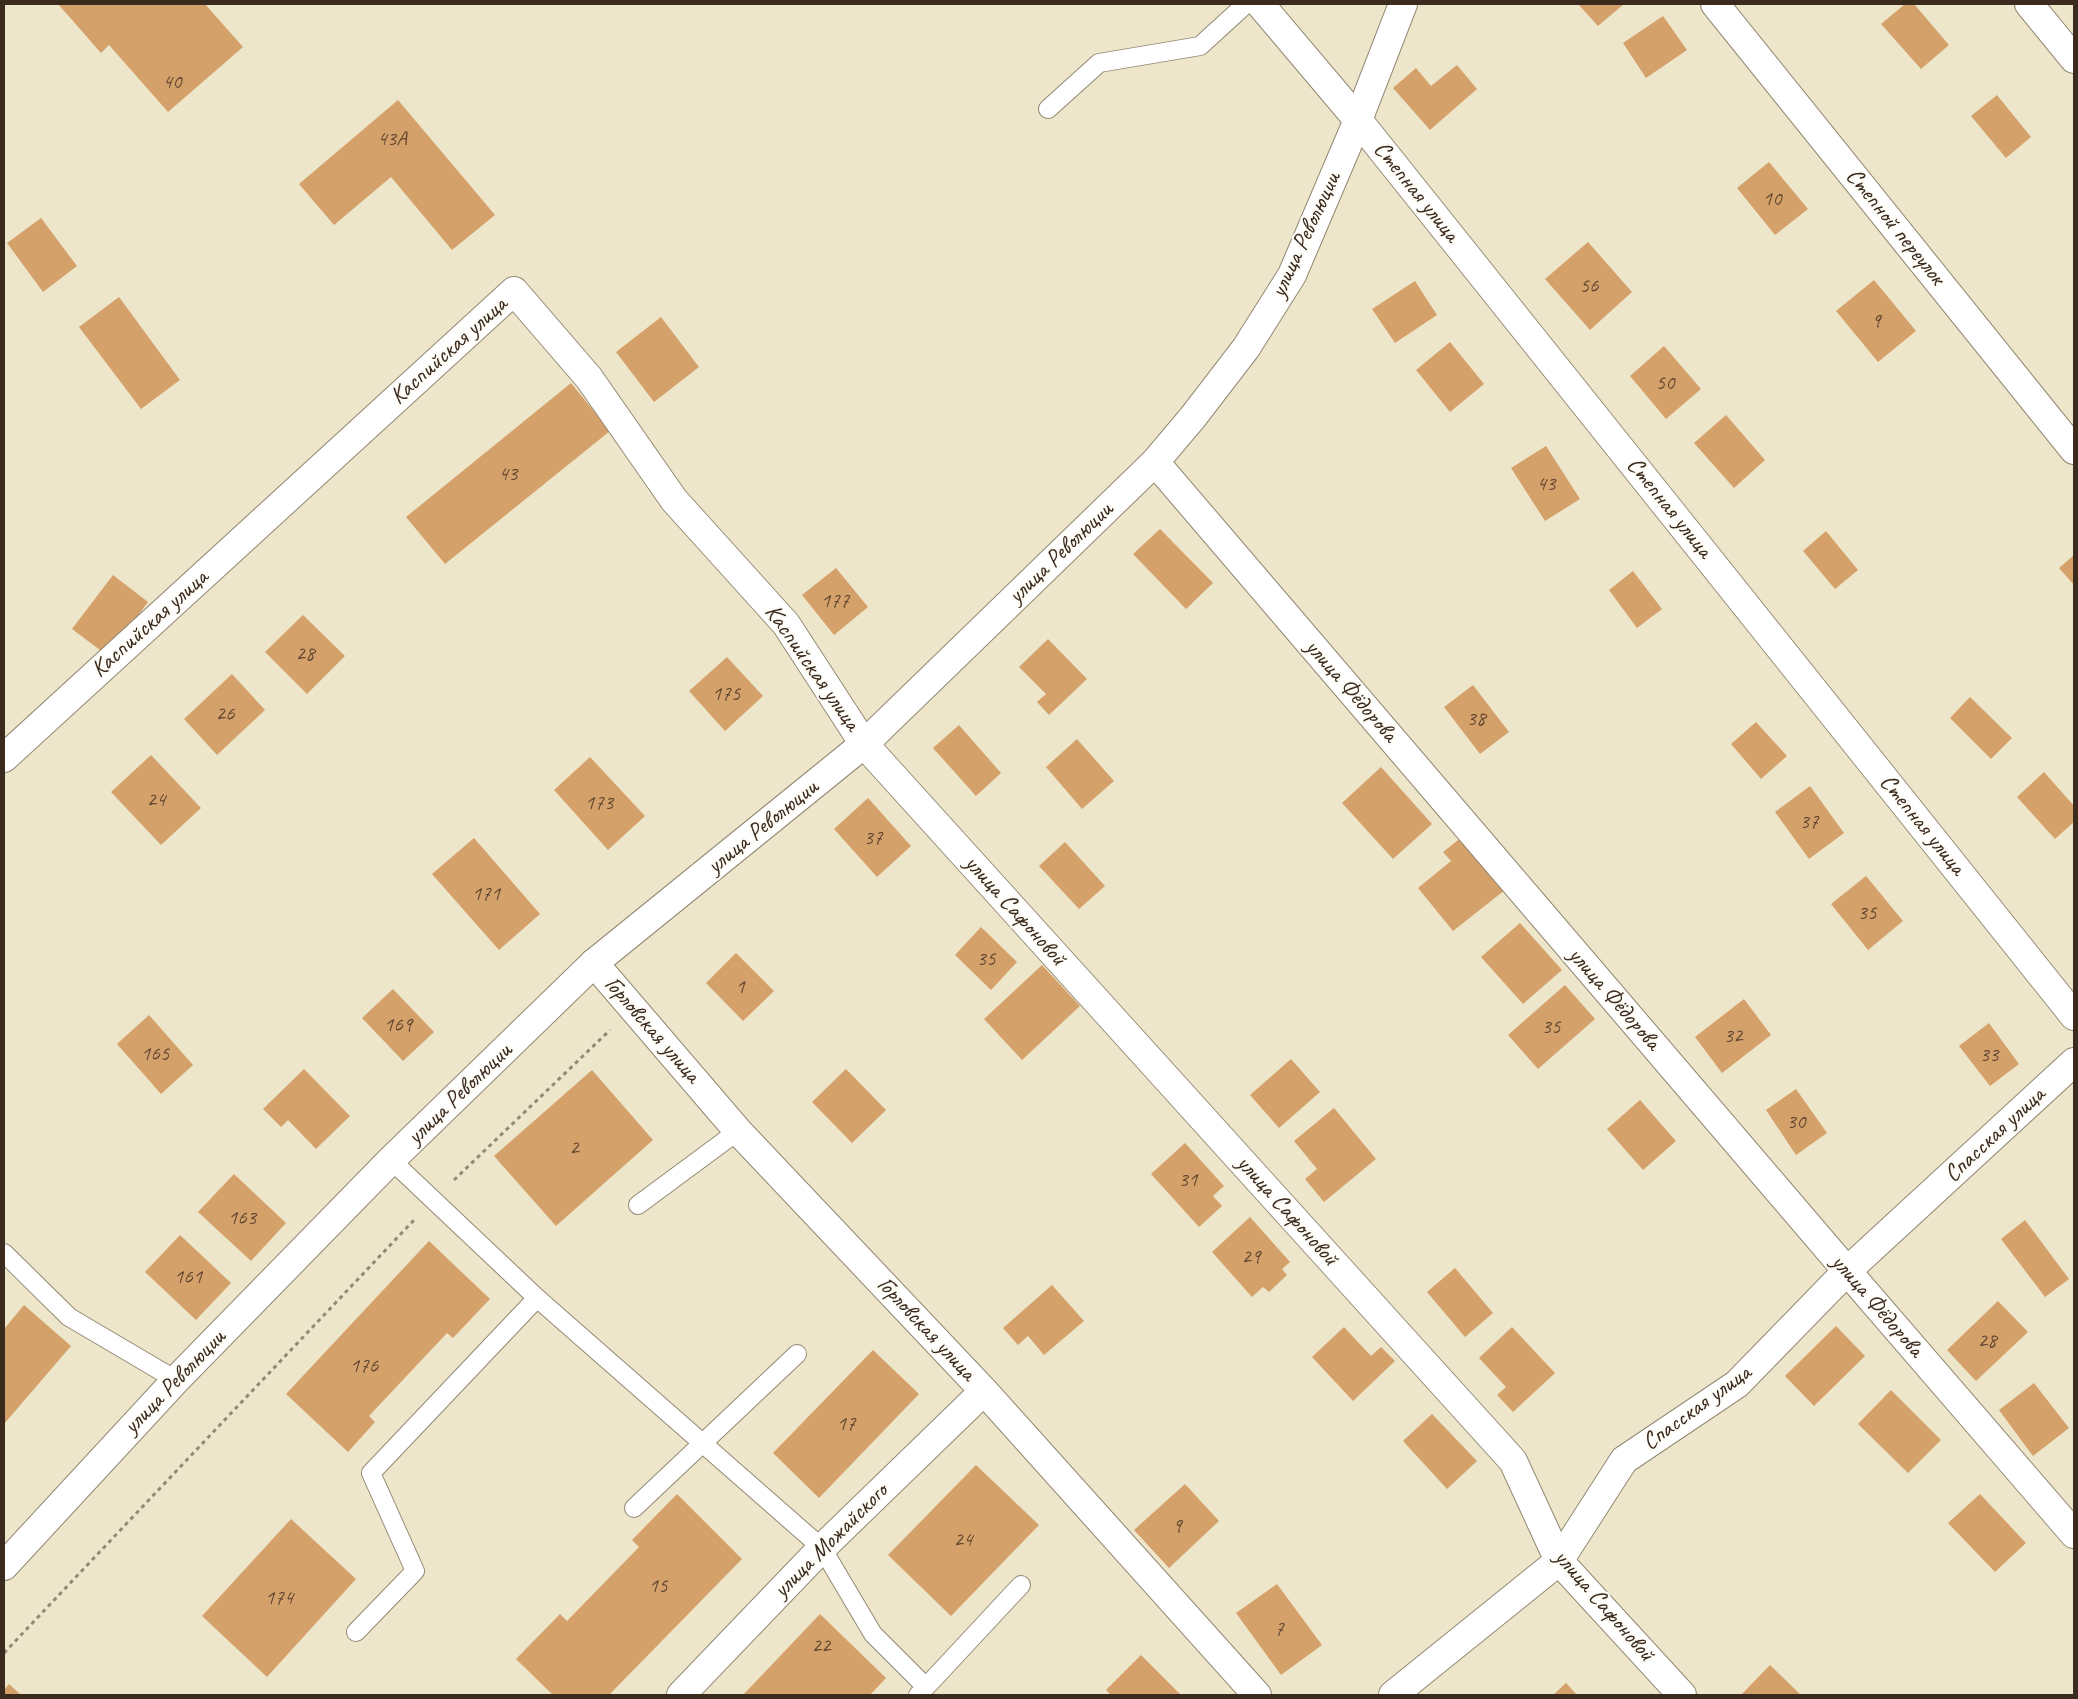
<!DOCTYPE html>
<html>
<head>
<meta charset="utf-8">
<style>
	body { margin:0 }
	#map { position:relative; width:2078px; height:1699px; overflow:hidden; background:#eee6ca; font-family:Caveat,sans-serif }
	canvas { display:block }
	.frame { position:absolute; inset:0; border:5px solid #3b2a1e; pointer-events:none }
</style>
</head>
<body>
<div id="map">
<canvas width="2078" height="1699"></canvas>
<div class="frame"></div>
</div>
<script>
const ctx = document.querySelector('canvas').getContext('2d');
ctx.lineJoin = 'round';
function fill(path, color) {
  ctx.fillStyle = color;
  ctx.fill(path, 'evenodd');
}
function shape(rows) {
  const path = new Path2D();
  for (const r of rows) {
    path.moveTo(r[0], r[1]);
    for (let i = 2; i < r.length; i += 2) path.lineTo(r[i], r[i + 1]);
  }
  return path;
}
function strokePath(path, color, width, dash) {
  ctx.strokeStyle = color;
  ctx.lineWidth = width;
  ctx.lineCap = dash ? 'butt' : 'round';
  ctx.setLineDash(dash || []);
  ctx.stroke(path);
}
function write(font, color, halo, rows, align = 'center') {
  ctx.font = font + ' Caveat,sans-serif';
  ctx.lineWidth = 4.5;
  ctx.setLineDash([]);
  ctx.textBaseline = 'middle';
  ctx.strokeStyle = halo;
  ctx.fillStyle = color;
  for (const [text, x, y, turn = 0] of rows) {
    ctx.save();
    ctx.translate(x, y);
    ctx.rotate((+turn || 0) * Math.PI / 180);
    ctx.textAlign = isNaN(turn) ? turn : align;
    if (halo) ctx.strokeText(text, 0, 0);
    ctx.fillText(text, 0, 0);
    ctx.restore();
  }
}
fill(shape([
	[58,4,205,4,243,47,168,112,109,45,101,53],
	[1578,4,1624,4,1598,26],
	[1905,4,1914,4,1949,45,1921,69,1881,24],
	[1663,16,1687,50,1646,78,1623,43],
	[1457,65,1477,89,1430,130,1393,88,1416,68,1431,86],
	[1997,95,2031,137,2006,158,1971,116],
	[398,100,495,215,452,250,391,177,334,225,299,184],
	[1769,162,1808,209,1775,235,1737,188],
	[41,218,77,266,43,292,7,243],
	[1588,242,1632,292,1590,330,1545,279],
	[1874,280,1916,331,1878,362,1836,311],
	[1415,281,1437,315,1395,343,1372,309],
	[119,297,180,380,141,409,79,327],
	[661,317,699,367,654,402,616,352],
	[1450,342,1484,384,1450,412,1416,370],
	[1664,346,1701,389,1666,419,1630,376],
	[571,383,610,431,445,564,406,517],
	[1726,415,1765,460,1734,488,1694,443],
	[1546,446,1580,499,1545,521,1511,468],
	[1160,529,1213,583,1186,609,1133,554],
	[1826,531,1858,570,1835,589,1803,551],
	[2074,555,2074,585,2059,568],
	[836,568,868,607,834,635,802,595],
	[1633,571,1662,609,1637,628,1609,590],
	[113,575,148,602,108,656,72,629],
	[303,615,345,656,307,694,265,652],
	[1048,639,1087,679,1049,715,1037,702,1046,694,1019,667],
	[727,657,763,696,725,731,689,691],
	[232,674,265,710,217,755,184,719],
	[1473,685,1509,732,1480,754,1444,707],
	[1970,697,2012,738,1991,759,1950,718],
	[1756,722,1787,756,1761,779,1731,744],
	[959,725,1001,773,976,796,933,748],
	[1077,739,1114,781,1082,809,1046,767],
	[151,755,201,808,161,845,111,792],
	[590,757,645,816,608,850,554,790],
	[1381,767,1432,824,1393,859,1342,803],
	[2044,772,2074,806,2074,822,2055,839,2017,797],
	[1810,786,1844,833,1809,859,1775,812],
	[868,798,911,846,877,877,834,829],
	[1467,833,1510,886,1453,931,1418,888,1451,861,1443,852],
	[474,838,540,914,499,950,432,874],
	[1065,842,1105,886,1079,909,1039,866],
	[1866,876,1903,921,1868,950,1831,904],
	[1520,923,1562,970,1523,1004,1481,957],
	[981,927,1017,962,991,990,955,955],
	[736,953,774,991,743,1021,706,983],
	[1042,965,1080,1006,1022,1060,984,1019],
	[1565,985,1595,1019,1538,1069,1508,1035],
	[393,989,434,1032,403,1061,362,1018],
	[1744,999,1771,1035,1722,1073,1695,1037],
	[149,1015,193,1065,161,1094,117,1044],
	[1989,1023,2019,1064,1990,1086,1959,1046],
	[1291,1059,1320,1092,1279,1128,1250,1095],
	[304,1069,350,1116,316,1149,288,1120,281,1127,263,1109],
	[846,1069,886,1110,852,1143,812,1102],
	[592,1070,653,1140,556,1226,494,1156],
	[1796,1089,1827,1133,1796,1155,1766,1110],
	[1640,1100,1676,1141,1643,1170,1607,1129],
	[1334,1108,1376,1159,1324,1202,1305,1179,1317,1169,1294,1141],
	[1185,1143,1224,1186,1213,1196,1222,1206,1199,1227,1151,1174],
	[234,1174,286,1223,251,1261,198,1212],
	[1250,1217,1290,1262,1282,1269,1287,1275,1269,1292,1263,1287,1252,1297,1212,1252],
	[2025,1220,2069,1279,2045,1297,2001,1239],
	[180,1235,231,1283,196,1320,145,1272],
	[429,1241,490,1299,453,1338,447,1333,369,1416,375,1422,348,1452,286,1394],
	[1455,1268,1493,1313,1465,1337,1427,1292],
	[1052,1285,1084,1321,1044,1355,1028,1336,1018,1345,1003,1328],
	[1998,1301,2028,1332,1976,1381,1947,1350],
	[24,1305,71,1346,4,1424,4,1329],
	[1836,1326,1865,1356,1814,1406,1785,1376],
	[1344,1327,1371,1356,1381,1347,1395,1361,1353,1401,1312,1357],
	[1512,1327,1555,1373,1513,1412,1497,1395,1506,1387,1479,1358],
	[873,1350,919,1394,819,1498,773,1453],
	[2034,1383,2069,1428,2033,1456,1999,1410],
	[1891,1390,1941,1440,1908,1473,1858,1424],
	[1432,1414,1477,1461,1447,1489,1403,1441],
	[976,1465,1039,1525,951,1616,888,1555],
	[1185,1484,1219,1521,1169,1568,1134,1530],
	[677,1494,742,1559,609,1695,553,1695,516,1659,560,1614,567,1621,639,1547,632,1540],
	[1980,1494,2026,1543,1995,1572,1948,1523],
	[291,1519,356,1579,267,1677,202,1616],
	[1277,1584,1322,1645,1281,1675,1236,1613],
	[820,1614,886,1678,870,1695,743,1695],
	[1141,1655,1181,1695,1111,1695,1106,1690],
	[1770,1665,1801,1695,1741,1695],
	[1566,1683,1577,1695,1553,1695],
	[9,1684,21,1695,4,1695,4,1690]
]), '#d5a16a');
const service = shape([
	[1048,109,1099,63,1200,46,1246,4],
	[391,1160,537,1298,822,1548,873,1634,926,1687,918,1695],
	[638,1205,738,1131],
	[4,1253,69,1317,176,1380],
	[634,1508,797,1354],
	[356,1632,415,1571,371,1473,537,1298],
	[926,1687,1021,1585]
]);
const minor = shape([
	[1260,4,1358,120,2074,1016],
	[1715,4,2074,450],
	[2029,4,2074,59],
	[1155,462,1847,1271,2074,1534],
	[4,758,514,291,589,378,674,500,786,624,864,744,1513,1461,1559,1561,1682,1695],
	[594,963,738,1131,984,1391,1257,1695],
	[681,1695,822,1548,984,1391],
	[1393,1695,1559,1561,1624,1460,1737,1384,1847,1271,2074,1062]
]);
const tertiary = shape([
	[4,1566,176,1380,391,1160,594,963,864,744,1155,462,1193,417,1246,348,1292,275,1358,120,1403,4]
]);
strokePath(service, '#948874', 20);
strokePath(minor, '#948874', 30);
strokePath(tertiary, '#948874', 30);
strokePath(shape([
	[454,1180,610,1030],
	[4,1653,414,1220]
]), '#948874', 3, [4, 4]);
strokePath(service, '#fff', 18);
strokePath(minor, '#fff', 28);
strokePath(tertiary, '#fff', 28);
write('21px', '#624831', null, [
	["40",172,82],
	["43А",392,139],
	["10",1772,199],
	["56",1589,286],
	["9",1876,321],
	["50",1665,383],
	["43",508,474],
	["43",1546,484],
	["177",835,601],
	["28",305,654],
	["175",726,694],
	["26",225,714],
	["38",1476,719],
	["24",156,800],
	["173",599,803],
	["37",1809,822],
	["37",873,838],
	["171",486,894],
	["35",1867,913],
	["35",986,959],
	["1",740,987],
	["169",398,1025],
	["35",1551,1027],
	["32",1733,1036],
	["165",155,1054],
	["33",1989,1055],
	["30",1796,1122],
	["2",574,1148],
	["31",1188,1180],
	["163",242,1218],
	["29",1251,1257],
	["161",188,1277],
	["28",1987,1341],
	["176",364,1366],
	["17",846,1424],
	["9",1177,1526],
	["24",963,1540],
	["15",658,1586],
	["174",279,1598],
	["7",1279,1629],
	["22",821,1646]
]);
write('24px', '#3b2a1e', '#fdfcf7', [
	["Степная улица",1416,192,51],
	["Степной переулок",1895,227,51],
	["улица Революции",1306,235,-65],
	["Каспийская улица",449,351,-42],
	["Степная улица",1669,508,51],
	["улица Революции",1061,553,-44],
	["Каспийская улица",150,624,-42],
	["Каспийская улица",812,668,55],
	["улица Фёдорова",1351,691,49],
	["Степная улица",1922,825,51],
	["улица Революции",763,827,-39],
	["улица Сафоновой",1015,911,48],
	["улица Фёдорова",1614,999,49],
	["Горловская улица",652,1030,49],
	["улица Революции",460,1094,-44],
	["Спасская улица",1995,1135,-43],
	["улица Сафоновой",1287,1211,48],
	["улица Фёдорова",1877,1306,49],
	["Горловская улица",926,1329,47],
	["улица Революции",175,1382,-46],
	["Спасская улица",1697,1408,-36],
	["улица Можайского",831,1541,-45],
	["улица Сафоновой",1604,1606,49]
]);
</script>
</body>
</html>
